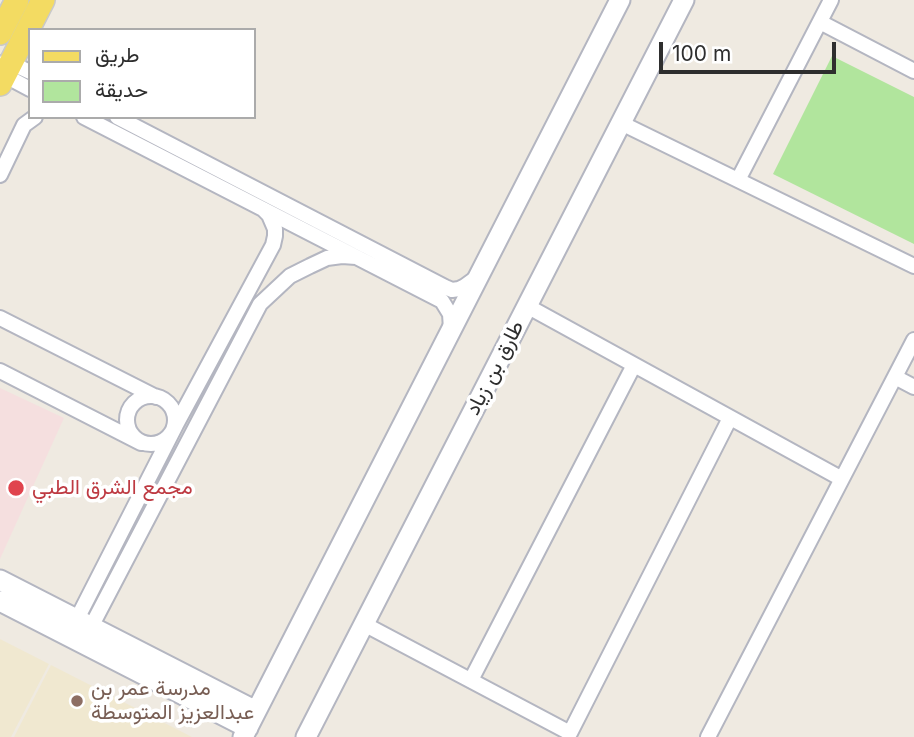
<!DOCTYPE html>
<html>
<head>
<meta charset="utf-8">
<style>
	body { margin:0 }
	#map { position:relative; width:914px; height:737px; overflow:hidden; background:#efeae1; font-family:Inter,Vazirmatn,sans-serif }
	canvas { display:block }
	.legend { position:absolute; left:28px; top:28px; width:228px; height:91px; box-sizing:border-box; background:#fff; border:2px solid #ababab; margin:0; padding:9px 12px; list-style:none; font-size:21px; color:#2e2e2e }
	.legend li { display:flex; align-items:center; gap:14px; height:35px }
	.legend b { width:35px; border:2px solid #ababab }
	.scale { position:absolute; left:659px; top:42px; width:177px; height:32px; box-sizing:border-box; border:4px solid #2e2e2e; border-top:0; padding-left:9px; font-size:21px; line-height:24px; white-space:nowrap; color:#2e2e2e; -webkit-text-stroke:5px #fff; paint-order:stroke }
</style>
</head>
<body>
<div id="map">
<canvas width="914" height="737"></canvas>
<ul class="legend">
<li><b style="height:9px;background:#f3db62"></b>طريق</li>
<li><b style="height:19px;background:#b1e59d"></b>حديقة</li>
</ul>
<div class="scale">100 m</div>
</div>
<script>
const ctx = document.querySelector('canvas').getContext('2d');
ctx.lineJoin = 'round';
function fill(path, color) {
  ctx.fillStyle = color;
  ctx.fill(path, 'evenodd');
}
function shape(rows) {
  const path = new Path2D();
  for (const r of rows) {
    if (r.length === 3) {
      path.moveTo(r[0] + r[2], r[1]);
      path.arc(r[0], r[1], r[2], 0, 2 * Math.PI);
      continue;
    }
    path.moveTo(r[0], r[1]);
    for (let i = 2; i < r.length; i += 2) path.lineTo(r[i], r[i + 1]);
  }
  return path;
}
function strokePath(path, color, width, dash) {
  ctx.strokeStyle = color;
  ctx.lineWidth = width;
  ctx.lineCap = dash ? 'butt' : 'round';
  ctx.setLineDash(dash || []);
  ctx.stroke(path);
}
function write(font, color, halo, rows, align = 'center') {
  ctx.font = font + ' Inter,Vazirmatn,sans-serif';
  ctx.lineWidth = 7;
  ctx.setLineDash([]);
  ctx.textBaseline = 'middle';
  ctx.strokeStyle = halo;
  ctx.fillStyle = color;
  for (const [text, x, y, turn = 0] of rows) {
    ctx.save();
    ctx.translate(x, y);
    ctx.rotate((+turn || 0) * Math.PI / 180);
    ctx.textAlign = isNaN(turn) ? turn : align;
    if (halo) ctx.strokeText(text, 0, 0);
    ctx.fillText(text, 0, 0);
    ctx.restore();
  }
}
fill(shape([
	[0,639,49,664,11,737,0,737],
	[51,665,192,737,14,737]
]), '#f0e8d0');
fill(shape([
	[0,388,64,418,0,559]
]), '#f5dfdf');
fill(shape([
	[832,56,914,97,914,244,773,174]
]), '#b1e59d');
const street = shape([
	[820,22,914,71],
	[5,62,11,63,30,72],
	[0,73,30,89],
	[84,117,442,301,450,314,451,329],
	[117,117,445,287,452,290,459,289,465,286,476,278],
	[621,123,914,266],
	[0,175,24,125,35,117],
	[738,180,831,0],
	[527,306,842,479],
	[0,318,156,397],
	[0,371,141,443],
	[895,377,914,387],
	[151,420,24],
	[77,619,176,425,273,245,275,236,275,229,269,215,264,210],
	[364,624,570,733,730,418],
	[91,627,260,304,290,276,310,266,327,258,342,256,356,257],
	[471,680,634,365],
	[708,737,914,340]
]);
const secondary = shape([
	[0,580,256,711],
	[0,601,248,728],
	[243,737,620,0],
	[306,737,684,0]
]);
const primary = shape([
	[0,33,17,0],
	[0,84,43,0]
]);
strokePath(street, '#b4b6c1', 18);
strokePath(secondary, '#b4b6c1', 23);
strokePath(primary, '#c9c9c9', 26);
strokePath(street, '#fff', 14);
strokePath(secondary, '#fff', 19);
strokePath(primary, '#f3db62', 23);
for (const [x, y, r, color] of [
	[16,488,9,"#e0444e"],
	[77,701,7,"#8d6e63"]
]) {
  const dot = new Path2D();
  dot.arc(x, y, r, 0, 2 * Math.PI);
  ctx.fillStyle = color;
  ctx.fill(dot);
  strokePath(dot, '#fff', 2.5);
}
write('21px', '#2e2e2e', '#fff', [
	["طارق بن زياد",495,368,-63]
]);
write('21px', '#be3a42', '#fff', [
	["مجمع الشرق الطبي",32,488]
], 'left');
write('21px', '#785e54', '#fff', [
	["مدرسة عمر بن",91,689],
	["عبدالعزيز المتوسطة",91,713]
], 'left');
</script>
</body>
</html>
